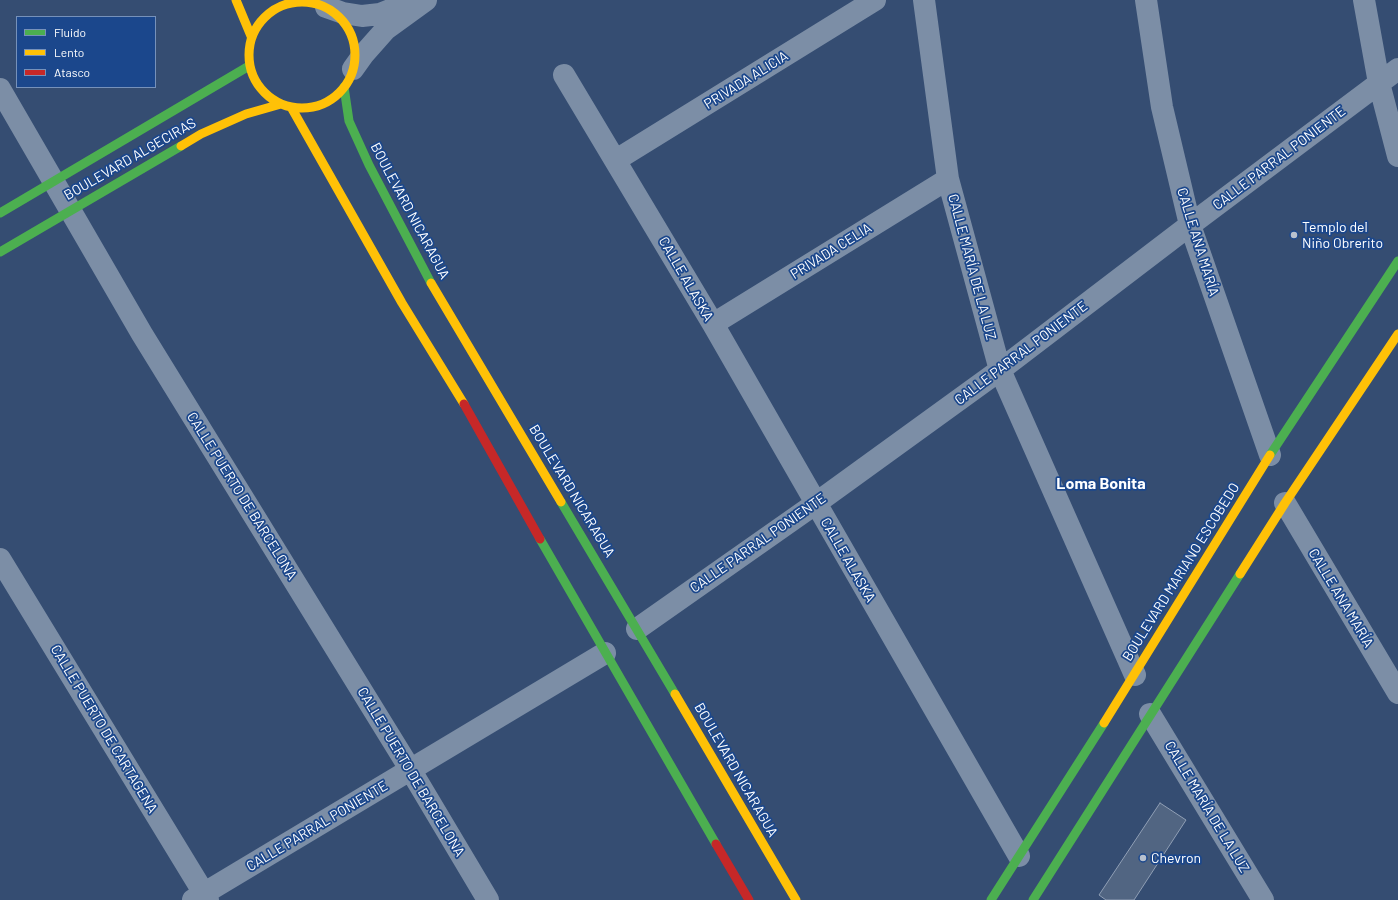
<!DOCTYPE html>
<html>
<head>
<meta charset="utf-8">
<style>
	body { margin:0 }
	#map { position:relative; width:1398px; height:900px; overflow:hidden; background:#354d72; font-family:Barlow,sans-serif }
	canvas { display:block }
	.legend { position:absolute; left:16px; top:16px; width:140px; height:72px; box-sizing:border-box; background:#1b478c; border:1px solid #7691ba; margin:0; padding:5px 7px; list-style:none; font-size:12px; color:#fff }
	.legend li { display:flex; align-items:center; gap:8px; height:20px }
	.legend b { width:20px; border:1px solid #7691ba }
</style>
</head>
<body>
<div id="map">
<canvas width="1398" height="900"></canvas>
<ul class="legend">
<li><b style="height:5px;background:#4caf50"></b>Fluido</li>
<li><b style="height:5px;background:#ffc107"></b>Lento</li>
<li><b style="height:5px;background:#c62828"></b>Atasco</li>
</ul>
</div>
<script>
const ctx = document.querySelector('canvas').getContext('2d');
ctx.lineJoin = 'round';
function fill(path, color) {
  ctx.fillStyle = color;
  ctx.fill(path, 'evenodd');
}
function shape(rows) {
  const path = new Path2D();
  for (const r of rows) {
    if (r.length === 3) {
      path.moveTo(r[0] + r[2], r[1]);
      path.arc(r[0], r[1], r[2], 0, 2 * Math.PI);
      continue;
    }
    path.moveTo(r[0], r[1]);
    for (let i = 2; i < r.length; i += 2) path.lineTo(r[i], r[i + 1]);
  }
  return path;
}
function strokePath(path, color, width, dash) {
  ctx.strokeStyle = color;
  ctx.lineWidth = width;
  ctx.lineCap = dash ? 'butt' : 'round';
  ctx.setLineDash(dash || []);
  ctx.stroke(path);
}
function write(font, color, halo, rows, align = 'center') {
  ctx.font = font + ' Barlow,sans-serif';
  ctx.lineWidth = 3.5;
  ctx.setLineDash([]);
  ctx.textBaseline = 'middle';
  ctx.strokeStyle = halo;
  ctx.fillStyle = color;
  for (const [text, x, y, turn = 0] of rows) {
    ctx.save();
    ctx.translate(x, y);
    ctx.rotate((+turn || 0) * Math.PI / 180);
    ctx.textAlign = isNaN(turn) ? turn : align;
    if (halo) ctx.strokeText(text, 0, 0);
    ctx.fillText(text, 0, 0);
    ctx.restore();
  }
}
const building = shape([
	[1160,803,1186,820,1134,900,1106,900,1099,895,1160,803]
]);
fill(building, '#516582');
strokePath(building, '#909fb5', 1);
strokePath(shape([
	[924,0,948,179,1000,370,1135,675],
	[1146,0,1162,107,1190,225,1270,455],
	[1364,0,1379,83,1398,156],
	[326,7,343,13,362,16,380,14,410,2],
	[353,69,363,55,386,29,426,0],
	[564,75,713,324,1019,856],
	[0,89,142,334,410,769,488,900],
	[616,160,875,0],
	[713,324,948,179],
	[1285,503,1398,693],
	[0,559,208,900],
	[637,629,815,504,1000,370,1190,225,1398,69],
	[1150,714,1263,900],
	[193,900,605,653]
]), '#7c8ea6', 22);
strokePath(shape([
	[344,87,349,121,369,165,431,283],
	[0,213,249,66],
	[0,252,181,146],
	[1270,455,1398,261],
	[561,502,675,694],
	[540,539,716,844],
	[991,900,1104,723],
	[1033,900,1240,574]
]), '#4caf50', 9);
strokePath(shape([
	[236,0,251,36],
	[302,55,53],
	[291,107,402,303,464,404],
	[181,146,201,134,246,114,281,104],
	[431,283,561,502],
	[1240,574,1285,503,1398,334],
	[675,694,796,900],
	[1104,723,1270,455]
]), '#ffc107', 9);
strokePath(shape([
	[464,404,540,539],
	[716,844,749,900]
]), '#c62828', 9);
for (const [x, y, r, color] of [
	[1294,235,4,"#b8c1ce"],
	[1143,858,4,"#b8c1ce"]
]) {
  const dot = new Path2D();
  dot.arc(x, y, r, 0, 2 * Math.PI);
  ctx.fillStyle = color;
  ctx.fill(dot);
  strokePath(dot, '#1b478c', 1.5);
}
write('14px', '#fff', '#1b478c', [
	["PRIVADA ALICIA",746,80,-32],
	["CALLE PARRAL PONIENTE",1279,158,-37],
	["BOULEVARD ALGECIRAS",130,159,-30],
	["BOULEVARD NICARAGUA",410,211,62],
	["CALLE ANA MARÍA",1198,242,73],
	["PRIVADA CELIA",831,251,-32],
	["CALLE MARÍA DE LA LUZ",972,267,75],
	["CALLE ALASKA",686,279,60],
	["CALLE PARRAL PONIENTE",1021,353,-37],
	["BOULEVARD NICARAGUA",572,491,59],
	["CALLE PUERTO DE BARCELONA",242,496,58],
	["CALLE PARRAL PONIENTE",758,543,-35],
	["CALLE ALASKA",848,560,60],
	["BOULEVARD MARIANO ESCOBEDO",1181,572,-58],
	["CALLE ANA MARÍA",1341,598,59],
	["CALLE PUERTO DE CARTAGENA",104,729,59],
	["BOULEVARD NICARAGUA",736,770,60],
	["CALLE PUERTO DE BARCELONA",411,772,59],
	["CALLE MARÍA DE LA LUZ",1207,807,59],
	["CALLE PARRAL PONIENTE",317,826,-31]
]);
write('14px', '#fff', '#1b478c', [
	["Templo del",1302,227],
	["Niño Obrerito",1302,243],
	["Chevron",1151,858]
], 'left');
write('bold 16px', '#fff', '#1b478c', [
	["Loma Bonita",1101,484]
]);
</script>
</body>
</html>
